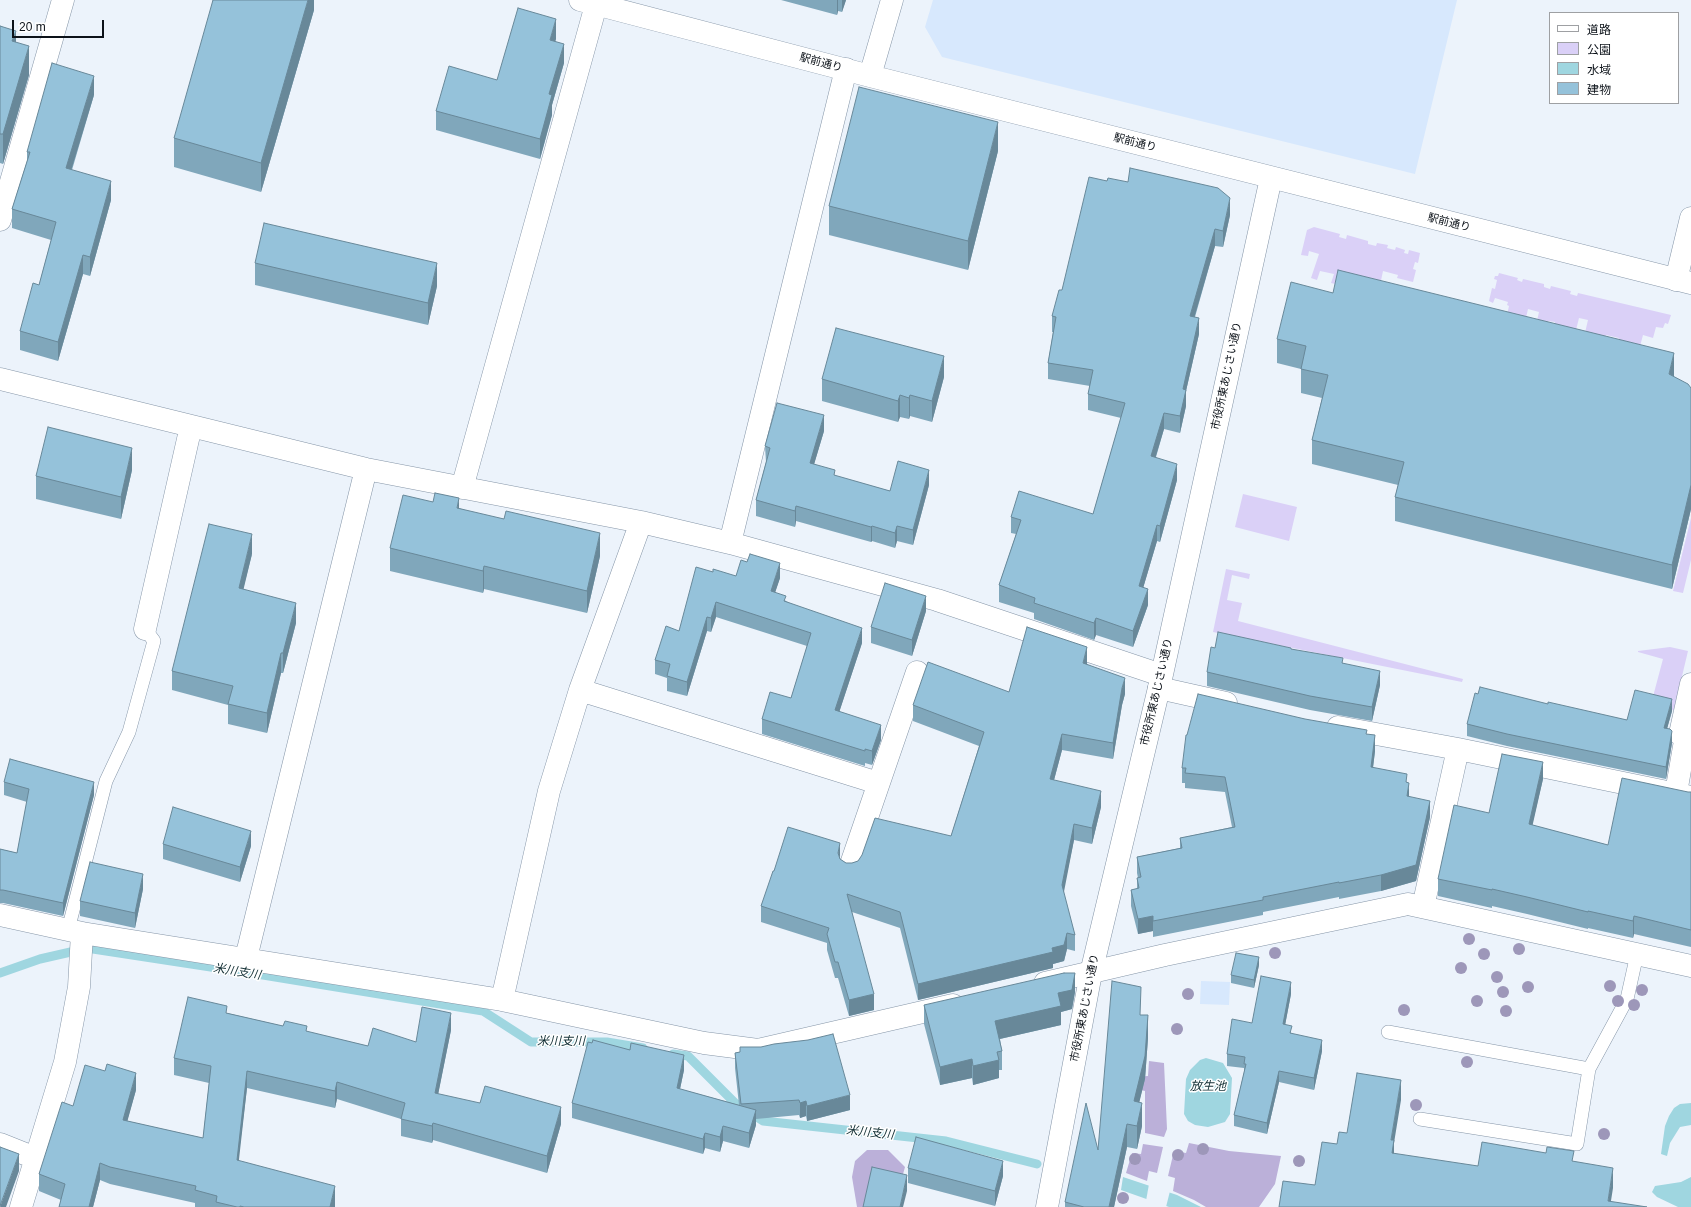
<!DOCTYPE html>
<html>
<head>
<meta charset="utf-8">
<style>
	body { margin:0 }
	#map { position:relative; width:1691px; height:1207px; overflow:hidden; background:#ecf3fb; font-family:Arial,"Noto Sans JP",sans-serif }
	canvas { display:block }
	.legend { position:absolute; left:1549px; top:12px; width:130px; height:92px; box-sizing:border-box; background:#fff; border:1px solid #9ea0a3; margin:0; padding:5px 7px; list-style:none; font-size:12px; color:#0c1219 }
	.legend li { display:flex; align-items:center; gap:8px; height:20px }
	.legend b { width:20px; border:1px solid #9ea0a3 }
	.scale { position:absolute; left:12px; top:20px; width:92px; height:18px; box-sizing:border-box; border:2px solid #0c1219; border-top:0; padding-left:5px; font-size:12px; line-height:14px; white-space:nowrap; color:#0c1219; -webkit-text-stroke:3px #fff; paint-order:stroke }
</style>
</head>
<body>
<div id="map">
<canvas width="1691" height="1207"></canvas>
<ul class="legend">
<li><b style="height:5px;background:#fff"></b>道路</li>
<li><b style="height:11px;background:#dad0f7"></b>公園</li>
<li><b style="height:11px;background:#9fd6e0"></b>水域</li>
<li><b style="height:11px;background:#95c2da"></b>建物</li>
</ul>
<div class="scale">20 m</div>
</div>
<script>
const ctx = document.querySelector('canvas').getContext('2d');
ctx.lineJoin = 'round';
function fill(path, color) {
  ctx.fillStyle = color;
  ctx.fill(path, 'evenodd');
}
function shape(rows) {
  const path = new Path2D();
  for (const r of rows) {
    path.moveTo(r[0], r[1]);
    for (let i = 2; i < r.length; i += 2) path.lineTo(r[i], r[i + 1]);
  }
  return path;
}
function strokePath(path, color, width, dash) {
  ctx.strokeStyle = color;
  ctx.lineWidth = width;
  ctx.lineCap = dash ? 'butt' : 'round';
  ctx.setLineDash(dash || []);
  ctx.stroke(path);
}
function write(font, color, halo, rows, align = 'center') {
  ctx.font = font + ' Arial,"Noto Sans JP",sans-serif';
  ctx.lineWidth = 3;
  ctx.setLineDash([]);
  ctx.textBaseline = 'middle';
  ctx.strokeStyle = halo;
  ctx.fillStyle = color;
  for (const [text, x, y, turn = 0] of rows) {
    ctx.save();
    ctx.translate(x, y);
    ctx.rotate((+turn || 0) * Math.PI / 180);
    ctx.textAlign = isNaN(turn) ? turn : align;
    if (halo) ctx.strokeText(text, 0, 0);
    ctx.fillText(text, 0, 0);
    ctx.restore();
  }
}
fill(shape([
	[933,0,1457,0,1415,174,942,57,925,27],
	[1201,981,1230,982,1229,1005,1200,1004]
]), '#d7e8fd');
fill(shape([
	[1314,227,1340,234,1339,237,1346,239,1347,235,1368,241,1368,244,1376,246,1377,243,1388,245,1387,248,1395,250,1396,247,1405,250,1404,253,1408,254,1409,250,1420,253,1418,263,1415,262,1413,269,1416,270,1413,282,1397,278,1398,275,1383,271,1378,295,1335,282,1335,284,1331,283,1334,274,1320,271,1317,280,1311,278,1319,254,1309,251,1308,256,1301,255,1307,230],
	[1499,273,1518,278,1517,280,1522,282,1523,279,1544,284,1544,287,1550,289,1551,286,1571,291,1570,294,1577,296,1578,293,1671,315,1668,324,1665,323,1663,328,1656,327,1653,338,1643,335,1639,350,1617,345,1619,338,1606,335,1604,342,1584,337,1588,320,1579,318,1575,334,1553,329,1555,322,1548,321,1546,328,1536,325,1539,312,1528,309,1525,322,1507,315,1509,306,1507,305,1508,302,1495,298,1493,303,1489,301,1492,288,1495,289,1497,280,1494,279,1495,276,1498,276],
	[1243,494,1297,507,1289,541,1235,527],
	[1691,518,1691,560,1683,593,1673,591],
	[1226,569,1250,574,1249,579,1232,575,1227,600,1242,603,1238,621,1463,679,1462,682,1213,632],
	[1670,647,1688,651,1674,710,1651,704,1663,659,1638,652,1638,651]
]), '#dad0f7');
fill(shape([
	[1149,1061,1164,1063,1167,1129,1164,1137,1145,1133,1145,1091,1131,1088,1133,1077,1148,1076],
	[1189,1143,1229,1151,1281,1156,1275,1184,1259,1207,1206,1207,1194,1200,1173,1191,1175,1178,1168,1176,1174,1151,1186,1153],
	[1143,1144,1163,1147,1157,1173,1149,1171,1147,1181,1126,1173,1132,1153,1141,1154],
	[867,1150,888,1150,905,1167,900,1185,864,1207,857,1207,852,1177,855,1161]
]), '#bbb0d9');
fill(shape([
	[1206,1058,1223,1063,1232,1078,1230,1114,1225,1122,1208,1127,1195,1125,1188,1121,1184,1114,1186,1079,1190,1070,1200,1060],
	[1691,1103,1691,1125,1680,1127,1670,1143,1667,1156,1661,1154,1665,1126,1669,1116,1674,1108,1680,1104],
	[1123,1177,1177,1195,1201,1207,1169,1207,1121,1190],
	[1691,1177,1691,1207,1678,1207,1657,1197,1652,1192,1655,1186,1681,1182]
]), '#9fd6e0');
fill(shape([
	[1149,1184,1170,1191,1166,1207,1146,1201]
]), '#ecf3fb');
strokePath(shape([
	[93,949,263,975,483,1011,531,1042,607,1042,643,1048],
	[0,973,40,959,75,951],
	[673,1054,688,1056,735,1103,763,1121,946,1141,1037,1164]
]), '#9fd6e0', 9);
const lane = shape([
	[68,930,106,781,129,732,154,641,145,629],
	[1388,1032,1589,1069,1627,999,1637,954],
	[1420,1119,1577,1144,1589,1069]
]);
const street = shape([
	[0,220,63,0],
	[1676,280,1691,218],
	[0,379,366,469,641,522,730,543,937,600,1161,675],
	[462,488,596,5],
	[641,522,580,690,878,783],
	[730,543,846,69],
	[145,629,191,426],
	[1159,688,1226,703],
	[1338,727,1458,749,1691,797],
	[1676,793,1686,735,1680,734,1691,684],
	[850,867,917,672],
	[1423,907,1458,749],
	[0,915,82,933,502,1000,704,1043,758,1050,953,1005],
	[246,958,366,469],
	[1045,983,1165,955,1408,904,1691,966],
	[502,1000,549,791,580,690],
	[0,1144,35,1158],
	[21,1207,65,1062,79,987,82,933]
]);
const secondary = shape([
	[580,0,870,76,1691,283],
	[870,76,892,0],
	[1047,1207,1091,973,1159,688,1271,178]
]);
strokePath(lane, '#8696a8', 14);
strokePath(street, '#8696a8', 23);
strokePath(secondary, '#8696a8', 23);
strokePath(lane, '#fff', 13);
strokePath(street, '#fff', 22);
strokePath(secondary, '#fff', 22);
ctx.fillStyle = '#9d97b9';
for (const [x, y] of [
	[1469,939],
	[1519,949],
	[1275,953],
	[1484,954],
	[1461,968],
	[1497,977],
	[1610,986],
	[1528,987],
	[1642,990],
	[1503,992],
	[1188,994],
	[1477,1001],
	[1618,1001],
	[1634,1005],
	[1404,1010],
	[1506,1011],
	[1177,1029],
	[1467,1062],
	[1416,1105],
	[1604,1134],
	[1203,1149],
	[1178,1155],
	[1135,1159],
	[1299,1161],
	[1123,1198]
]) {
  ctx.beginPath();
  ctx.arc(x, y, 6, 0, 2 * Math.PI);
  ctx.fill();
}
fill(shape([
	[314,0,314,10,261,192,174,167,174,138],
	[781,0,846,0,842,12,838,11,837,15],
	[0,26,16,42,29,75,3,164,0,163],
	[556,39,555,41,564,63,552,105,552,115,540,159,436,130,436,111,497,80],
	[94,95,72,170,111,200,90,276,83,274,58,361,20,350,20,331,39,285,51,240,12,228,12,209,27,161,27,152],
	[998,151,968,270,829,235,829,206],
	[1230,215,1223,247,1215,246,1195,317,1199,334,1186,391,1186,406,1180,433,1164,429,1156,457,1177,480,1160,542,1157,541,1143,588,1148,605,1133,647,1096,635,1094,640,1034,619,1034,613,999,602,999,585,1016,534,1011,533,1011,517,1093,514,1121,418,1088,410,1088,394,1090,386,1048,379,1048,363,1053,332,1052,332,1052,316,1062,290],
	[255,263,437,286,428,325,255,285],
	[1277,339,1674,377,1691,388,1691,509,1672,589,1395,521,1395,497,1398,485,1312,464,1312,440,1322,398,1301,393,1301,369,1277,363],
	[944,377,932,422,910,416,909,419,900,417,898,422,822,401,822,379],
	[824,431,814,464,835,476,890,491,929,485,913,545,897,541,895,548,872,541,871,542,796,521,795,527,756,516,756,500,766,462,765,446],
	[132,470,121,519,36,499,36,476],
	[459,508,600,556,587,613,484,589,483,593,390,571,390,548],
	[252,554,243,589,296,623,283,673,281,673,267,733,228,724,228,705,172,690,172,671],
	[713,572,736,576,780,578,775,592,786,601,862,643,839,712,881,740,872,765,865,763,865,766,762,734,762,719,791,698,807,646,716,617,711,632,707,631,687,696,667,691,667,678,655,674,655,660,679,631],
	[926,611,912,656,871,643,871,627],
	[1215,648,1291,649,1343,663,1380,685,1372,721,1310,710,1207,686,1207,672],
	[1087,664,1125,694,1122,705,1113,759,1062,750,1054,780,1101,807,1092,844,1074,840,1063,892,1075,935,1075,951,1067,949,1064,961,1053,964,1053,968,918,1000,900,928,852,912,874,1010,849,1016,838,978,835,978,827,950,827,943,761,922,761,906,774,871,840,857,840,859,846,863,852,863,951,836,979,746,913,721,913,705,1009,692],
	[1548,704,1627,720,1672,711,1667,728,1672,743,1666,779,1507,746,1467,736,1467,724],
	[1367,734,1375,751,1373,768,1407,782,1409,797,1430,817,1416,881,1381,891,1339,899,1339,897,1263,912,1263,915,1153,937,1153,931,1138,934,1131,906,1131,890,1137,889,1137,878,1138,878,1137,873,1137,857,1180,848,1180,838,1232,827,1225,792,1185,788,1185,783,1182,783,1182,768],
	[1543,779,1532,825,1608,845,1688,792,1691,792,1691,947,1634,934,1633,938,1588,928,1588,929,1527,914,1492,906,1492,908,1438,896,1438,879,1489,813],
	[4,782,94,795,63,916,3,903,0,903,0,849,17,853,27,802,4,795],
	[163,844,251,846,240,882,163,859],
	[143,889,135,928,80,916,80,901],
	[1259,965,1254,988,1231,983,1231,975],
	[1075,992,1072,1009,1061,1012,1061,1025,1000,1039,1002,1051,1002,1070,999,1070,999,1078,973,1085,972,1078,940,1085,924,1024,924,1005],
	[1291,994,1285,1025,1292,1034,1322,1051,1314,1090,1279,1082,1267,1134,1234,1126,1234,1115,1244,1072,1244,1068,1227,1066,1227,1054,1252,1023],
	[227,1013,368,1046,416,1042,451,1030,438,1094,561,1124,547,1173,433,1140,432,1143,401,1136,401,1119,337,1099,335,1108,247,1088,238,1161,335,1203,335,1207,195,1207,195,1203,110,1184,100,1180,93,1207,59,1207,61,1200,39,1191,39,1174,73,1106,136,1090,127,1121,203,1138,209,1083,174,1075,174,1058],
	[1141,1015,1148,1038,1145,1079,1139,1102,1142,1126,1137,1149,1127,1147,1114,1207,1065,1207,1065,1202,1098,1150],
	[592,1043,630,1050,684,1070,680,1089,739,1105,735,1068,735,1053,740,1052,740,1047,850,1110,807,1121,806,1116,800,1118,799,1115,756,1119,756,1125,749,1148,723,1141,720,1152,705,1148,703,1154,572,1118,572,1103],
	[908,1168,1003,1176,995,1206,908,1183]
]), '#80a7bb');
fill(shape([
	[308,0,314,0,314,10,261,192,261,163],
	[837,0,838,0,838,11,837,15],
	[842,0,846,0,842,12],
	[556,19,556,39,550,60,550,40],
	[16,31,16,60,12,41],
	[564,44,564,63,552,105,552,115,540,159,540,139,549,94],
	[29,46,29,75,3,164,3,134],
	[94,76,94,95,66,187,66,168],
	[998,122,998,151,968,270,968,241],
	[111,181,111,200,90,276,90,257],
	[1230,198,1230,215,1223,247,1223,231],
	[1215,229,1215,246,1190,332,1190,316],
	[83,255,83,274,58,361,58,342],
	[437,263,437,286,428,325,428,303],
	[1199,318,1199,334,1186,391,1186,406,1180,433,1180,416,1183,389],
	[1674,353,1674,377,1669,398,1669,374],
	[944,356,944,377,932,422,932,401],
	[900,395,900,417,898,422,898,401],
	[910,395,910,416,909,419,909,398],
	[1164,413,1164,429,1151,472,1151,456],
	[824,415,824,431,810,478,810,463],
	[132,448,132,470,121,519,121,497],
	[1177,464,1177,480,1160,542,1160,526],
	[929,470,929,485,913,545,913,530],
	[1691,485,1691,509,1672,589,1672,565],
	[459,498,459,521,457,508],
	[796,506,796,521,795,527,795,511],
	[1157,525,1157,541,1139,602,1139,586],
	[872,526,872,541,871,542,871,527],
	[897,526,897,541,895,548,895,533],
	[600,533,600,556,587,613,587,591],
	[252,534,252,554,239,608,239,588],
	[780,563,780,578,771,605,771,591],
	[484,566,484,589,483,593,483,571],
	[1148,589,1148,605,1133,647,1133,631],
	[926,596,926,611,912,656,912,640],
	[716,602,716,617,711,632,711,618],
	[296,603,296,623,283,673,283,653],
	[707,617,707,631,687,696,687,682],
	[1096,618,1096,635,1094,640,1094,623],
	[862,628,862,643,835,725,835,710],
	[1087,647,1087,664,1083,679,1083,663],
	[281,653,281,673,267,733,267,713],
	[1380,671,1380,685,1372,721,1372,707],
	[1125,678,1125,694,1122,705,1113,759,1113,743,1122,688],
	[1672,699,1672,711,1664,740,1664,728],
	[881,725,881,740,872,765,872,751],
	[1672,731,1672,743,1666,779,1666,767],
	[1062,734,1062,750,1050,795,1050,779],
	[1375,735,1375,751,1371,783,1371,767],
	[1543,762,1543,779,1529,841,1529,824],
	[94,782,94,795,63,916,63,903],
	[1409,783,1409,798,1407,796],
	[1101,791,1101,807,1092,844,1092,828],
	[1430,801,1430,817,1416,881,1381,891,1381,875],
	[1074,824,1074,840,1062,902,1062,885],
	[251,831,251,846,240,882,240,867],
	[840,843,840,859,838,853],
	[143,874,143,889,135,928,135,913],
	[1153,916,1153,931,1138,934,1138,919],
	[1634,916,1634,934,1633,938,1633,921],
	[1067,933,1067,949,1064,961,1053,964,1053,968,918,1000,918,984,1052,948],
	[1259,957,1259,965,1254,988,1254,980],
	[1075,973,1075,992,1072,1009,1061,1012,1061,1025,995,1040,995,1021,1058,993],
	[1291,982,1291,994,1283,1036,1283,1024],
	[874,994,874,1010,849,1016,849,1000],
	[451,1013,451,1030,435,1110,435,1093],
	[1148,1015,1148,1038,1145,1079,1134,1124,1134,1101],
	[1322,1040,1322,1051,1314,1090,1314,1078],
	[684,1055,684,1070,677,1103,677,1088],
	[972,1059,972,1078,940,1085,940,1067],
	[999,1060,999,1078,973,1085,973,1066],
	[247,1071,247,1088,237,1177,237,1160],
	[1279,1071,1279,1082,1267,1134,1267,1123],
	[136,1073,136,1090,123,1137,123,1120],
	[1401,1080,1401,1100,1394,1143,1394,1140,1394,1160,1392,1173,1391,1140],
	[337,1082,337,1099,335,1108,335,1091],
	[850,1095,850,1110,807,1121,807,1106],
	[806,1101,806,1116,800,1118,800,1103],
	[1142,1103,1142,1126,1137,1149,1137,1126],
	[561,1107,561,1124,547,1173,547,1156],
	[756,1110,756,1125,749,1148,749,1133],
	[433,1123,433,1140,432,1143,432,1126],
	[1127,1124,1127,1147,1114,1207,1109,1207],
	[723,1126,723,1141,720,1152,720,1137],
	[705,1133,705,1148,703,1154,703,1139],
	[19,1154,19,1171,6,1207,0,1207],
	[1003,1161,1003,1176,995,1206,995,1191],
	[100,1163,100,1180,93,1207,89,1207],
	[1613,1168,1613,1188,1610,1207,1608,1201],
	[907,1175,907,1191,903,1207,900,1207],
	[335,1186,335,1207,330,1207]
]), '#688899');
const building = shape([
	[213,0,308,0,261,163,174,138,213,0],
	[518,8,556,19,550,40,564,44,549,94,552,95,540,139,436,111,449,66,497,80,518,8],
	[0,26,16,31,12,41,29,46,3,134,0,134,0,26],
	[52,63,94,76,66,168,111,181,90,257,83,255,58,342,20,331,33,283,39,285,56,222,12,209,30,152,27,152,52,63],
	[859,87,998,122,968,241,829,206,859,87],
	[1130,168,1218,188,1230,198,1223,231,1215,229,1190,316,1199,318,1183,389,1186,390,1180,416,1164,413,1151,456,1177,464,1160,526,1157,525,1139,586,1148,589,1133,631,1096,618,1094,623,1034,603,1035,598,999,585,1021,520,1011,517,1019,491,1093,514,1125,403,1088,394,1093,370,1048,363,1056,317,1052,316,1059,290,1062,290,1089,177,1107,181,1108,178,1128,182,1130,168],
	[264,223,437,263,428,303,255,263,264,223],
	[1338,270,1674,353,1669,374,1688,384,1691,388,1691,485,1672,565,1395,497,1404,462,1312,440,1328,375,1301,369,1306,346,1277,339,1291,282,1333,293,1338,270],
	[836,328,944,356,932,401,910,395,909,398,900,395,898,401,822,379,836,328],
	[777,403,824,415,810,463,835,470,834,475,890,491,898,461,929,470,913,530,897,526,895,533,872,526,871,527,796,506,795,511,756,500,770,448,765,446,777,403],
	[48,427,132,448,121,497,36,476,48,427],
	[435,493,459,498,457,508,504,519,506,511,600,533,587,591,484,566,483,571,390,548,403,495,433,502,435,493],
	[209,524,252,534,239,588,296,603,283,653,281,653,267,713,228,704,233,686,172,671,209,524],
	[750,554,780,563,771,591,786,596,784,601,862,628,835,710,881,725,872,751,865,749,865,751,762,719,770,692,791,698,811,633,716,602,711,618,707,617,687,682,667,676,670,664,655,660,666,626,679,631,696,567,713,572,713,569,736,576,741,560,747,562,750,554],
	[885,583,926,596,912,640,871,627,885,583],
	[1027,627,1087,647,1083,663,1125,678,1122,688,1113,743,1062,734,1050,779,1101,791,1092,828,1074,824,1062,885,1075,935,1067,933,1064,945,1052,948,1053,952,918,984,900,912,847,894,874,994,849,1000,838,962,835,962,827,934,829,928,761,906,773,871,774,871,788,827,840,843,838,853,840,859,846,863,852,863,858,861,862,855,875,818,951,836,984,732,913,705,928,662,1009,692,1027,627],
	[1218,632,1291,648,1291,649,1343,658,1342,663,1380,671,1372,707,1310,696,1207,672,1211,647,1215,648,1218,632],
	[1480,687,1548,704,1548,702,1627,720,1635,690,1672,699,1664,728,1670,729,1672,731,1666,767,1507,734,1467,724,1475,693,1478,694,1480,687],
	[1198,694,1305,719,1367,730,1366,734,1375,735,1371,767,1407,774,1406,782,1409,783,1407,796,1430,801,1416,865,1381,875,1339,883,1339,882,1263,897,1263,900,1153,921,1153,916,1138,919,1131,890,1139,888,1137,878,1141,877,1137,857,1182,848,1180,838,1235,827,1225,777,1185,773,1186,768,1182,768,1186,735,1187,735,1198,694],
	[1502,754,1543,762,1529,824,1608,845,1622,778,1688,792,1691,792,1691,930,1634,916,1633,921,1588,911,1588,912,1527,897,1492,889,1492,890,1438,879,1454,805,1489,813,1502,754],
	[10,759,94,782,63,903,3,890,0,890,0,849,17,853,29,789,4,782,10,759],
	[173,807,251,831,240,867,163,844,173,807],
	[90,862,143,874,135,913,80,901,90,862],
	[1236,953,1259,957,1254,980,1231,975,1236,953],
	[1064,973,1075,973,1072,990,1058,993,1061,1006,995,1021,1002,1051,997,1052,999,1060,973,1066,972,1059,940,1067,924,1005,1064,973],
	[1261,976,1291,982,1283,1024,1292,1026,1290,1033,1322,1040,1314,1078,1279,1071,1267,1123,1234,1115,1246,1064,1244,1064,1245,1057,1227,1054,1232,1019,1252,1023,1261,976],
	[1112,981,1141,987,1140,1015,1148,1015,1145,1056,1134,1101,1142,1103,1137,1126,1127,1124,1109,1207,1084,1207,1065,1202,1086,1103,1098,1150,1112,981],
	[188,997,227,1006,226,1013,283,1026,285,1021,307,1026,306,1031,368,1046,373,1028,416,1042,422,1007,451,1013,435,1093,480,1103,485,1086,561,1107,547,1156,433,1123,432,1126,401,1119,405,1103,337,1082,335,1091,247,1071,237,1160,335,1186,330,1207,244,1207,240,1206,240,1207,237,1207,216,1202,217,1196,195,1190,196,1186,110,1167,100,1163,89,1207,59,1207,65,1184,39,1174,62,1102,73,1106,85,1065,105,1071,107,1064,136,1073,123,1120,203,1138,211,1066,174,1058,188,997],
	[833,1034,850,1095,807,1106,806,1101,800,1103,799,1100,741,1104,735,1053,740,1052,740,1047,761,1047,774,1044,808,1040,833,1034],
	[593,1040,630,1050,631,1043,684,1055,677,1088,756,1110,749,1133,723,1126,720,1137,705,1133,703,1139,572,1103,588,1042,592,1043,593,1040],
	[1357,1073,1401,1080,1391,1140,1394,1140,1392,1153,1478,1166,1482,1142,1546,1153,1547,1147,1574,1151,1572,1161,1613,1168,1608,1201,1647,1207,1279,1207,1283,1181,1315,1185,1322,1142,1337,1144,1339,1132,1347,1133,1357,1073],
	[916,1137,1003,1161,995,1191,908,1168,916,1137],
	[0,1147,19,1154,0,1206,0,1147],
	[872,1167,907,1175,900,1207,863,1207,872,1167]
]);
fill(building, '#95c2da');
strokePath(building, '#688899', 1);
write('11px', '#0c1219', '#fff', [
	["駅前通り",821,63,15],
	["駅前通り",1135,143,14],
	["駅前通り",1449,223,14],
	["市役所東あじさい通り",1227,376,-78],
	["市役所東あじさい通り",1157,692,-77],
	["市役所東あじさい通り",1085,1008,-79]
]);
write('italic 12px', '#122f34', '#fff', [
	["米川支川",237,972,9],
	["米川支川",561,1042],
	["放生池",1208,1087],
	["米川支川",870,1133,6]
]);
</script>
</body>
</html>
